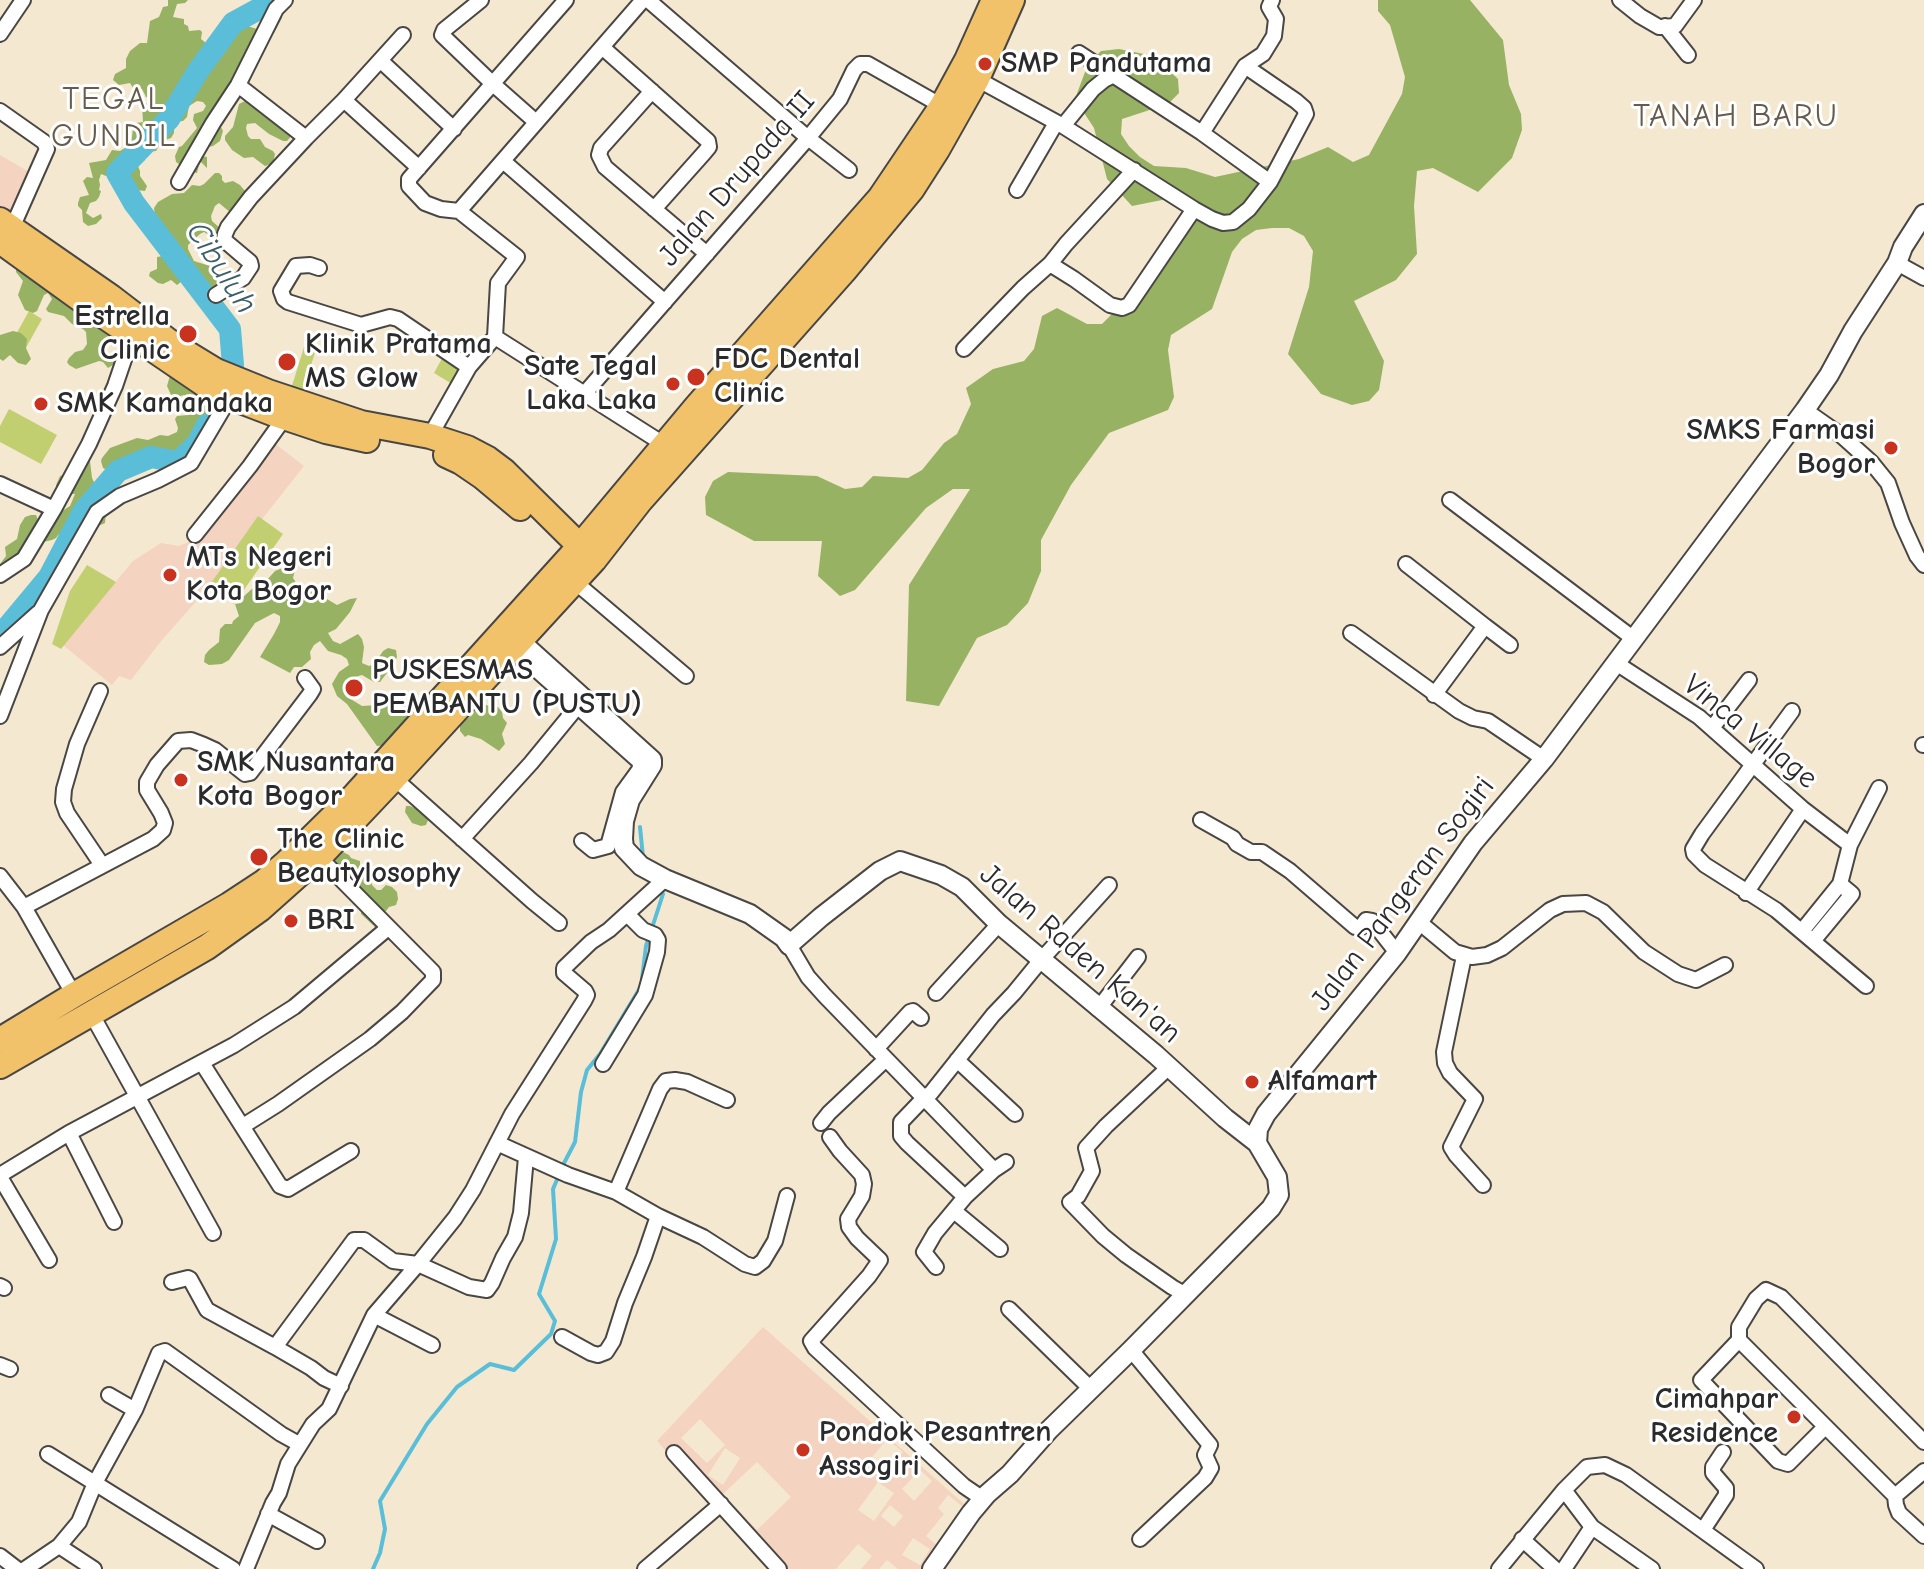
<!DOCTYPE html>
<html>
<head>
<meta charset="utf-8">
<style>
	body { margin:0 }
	canvas { display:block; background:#f4e8d1 }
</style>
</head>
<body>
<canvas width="1924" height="1569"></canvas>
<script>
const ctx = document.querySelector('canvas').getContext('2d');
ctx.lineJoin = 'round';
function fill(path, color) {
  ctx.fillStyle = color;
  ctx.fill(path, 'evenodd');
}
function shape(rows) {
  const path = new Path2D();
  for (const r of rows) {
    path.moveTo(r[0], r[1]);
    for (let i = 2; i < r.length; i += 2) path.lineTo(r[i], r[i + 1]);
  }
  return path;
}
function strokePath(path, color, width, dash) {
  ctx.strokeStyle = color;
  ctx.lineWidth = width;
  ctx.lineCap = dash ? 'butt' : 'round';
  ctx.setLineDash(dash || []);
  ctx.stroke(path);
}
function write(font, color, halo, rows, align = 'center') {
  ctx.font = font + ' "Comic Neue",sans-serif';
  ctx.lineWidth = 6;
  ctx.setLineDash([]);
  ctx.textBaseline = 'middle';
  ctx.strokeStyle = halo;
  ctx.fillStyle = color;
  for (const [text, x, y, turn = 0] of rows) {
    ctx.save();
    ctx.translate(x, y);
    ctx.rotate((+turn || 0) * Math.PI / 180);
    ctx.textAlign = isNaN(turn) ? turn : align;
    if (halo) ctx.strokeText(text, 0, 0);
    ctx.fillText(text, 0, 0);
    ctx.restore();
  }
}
fill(shape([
	[0,155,31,173,10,217,0,211],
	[273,442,304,466,207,589,162,640,131,680,119,676,112,685,63,645,133,561,161,543,179,546,196,539],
	[763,1327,971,1510,921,1569,898,1569,887,1560,879,1569,861,1569,872,1556,858,1544,836,1569,769,1569,657,1441],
	[700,1419,725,1445,707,1463,681,1438],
	[887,1439,903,1452,884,1474,869,1461],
	[725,1448,740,1458,723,1485,708,1475],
	[757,1462,791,1497,757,1530,723,1494],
	[920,1470,932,1481,914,1501,902,1489],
	[878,1482,894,1493,874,1521,858,1510],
	[948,1495,967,1510,938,1546,926,1536,944,1514,938,1508],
	[890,1505,903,1516,894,1527,881,1516],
	[913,1538,930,1549,920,1565,902,1555]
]), '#f4d3c0');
fill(shape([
	[29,311,42,319,23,353,10,345],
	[304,347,316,350,302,392,291,389],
	[445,353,469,368,457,387,434,373],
	[9,409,57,435,41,464,0,442,0,426],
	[258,516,283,534,234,604,209,586],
	[87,565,116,582,61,649,52,644,70,591]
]), '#c1cf71');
fill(shape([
	[168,0,188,0,185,3,177,4,173,17,184,19,184,24,188,26,189,31,200,30,202,32,201,39,206,43,227,41,231,33,239,32,239,18,242,12,245,11,249,17,244,25,257,29,260,28,263,13,270,7,281,10,282,18,274,33,267,40,250,71,250,76,247,84,237,96,233,107,217,127,221,127,223,131,220,141,213,146,195,150,196,155,207,157,207,168,200,161,197,173,191,172,176,162,175,156,179,147,182,146,197,128,193,120,194,114,203,111,206,106,203,102,197,101,189,106,187,117,183,121,174,122,174,133,171,138,162,141,156,151,147,152,145,160,138,166,140,171,140,176,147,186,145,191,136,190,129,180,117,174,111,174,106,176,101,174,99,180,100,185,99,190,101,191,99,197,96,201,90,203,86,213,93,218,101,214,102,218,96,224,88,226,83,222,82,210,78,206,78,203,80,197,89,195,83,181,87,177,93,178,89,163,106,160,112,150,120,151,128,146,131,146,133,128,136,123,143,122,142,104,150,103,154,99,146,97,142,89,133,88,130,83,119,85,113,80,115,74,126,68,126,59,130,51,140,43,147,43,150,21,159,17,163,7,168,6],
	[1378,0,1470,0,1503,40,1509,85,1521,114,1522,130,1512,158,1478,192,1433,168,1417,171,1414,206,1417,254,1396,280,1354,301,1384,361,1379,390,1369,401,1352,405,1321,394,1288,354,1309,287,1313,251,1304,236,1289,228,1272,228,1256,230,1242,239,1232,252,1212,309,1171,335,1168,350,1174,397,1168,410,1109,433,1071,485,1041,540,1041,571,1028,603,1007,625,977,638,939,706,906,701,909,585,970,489,953,489,926,508,855,590,840,596,818,576,822,541,754,541,706,515,705,497,713,481,728,472,817,476,845,489,862,487,873,476,908,478,922,470,944,443,957,434,971,404,966,388,993,369,1024,361,1034,349,1042,316,1057,308,1087,324,1102,324,1134,292,1162,243,1189,227,1190,209,1177,197,1132,206,1107,179,1094,128,1075,99,1088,64,1101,51,1119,49,1154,56,1178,79,1179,93,1168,104,1122,119,1121,134,1129,146,1140,157,1154,166,1186,168,1215,177,1299,159,1328,147,1353,162,1369,155,1402,94,1405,77,1390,25,1378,11],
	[249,99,293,134,287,141,283,141,269,134,255,123,247,124,246,128,248,136,251,139,260,139,265,147,273,151,275,154,273,163,265,166,253,157,244,158,232,150,225,140,225,136,233,127,239,104],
	[215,173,219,173,222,176,222,180,225,183,233,181,240,185,249,196,231,213,219,203,215,206,211,216,212,221,222,230,217,240,204,232,200,234,188,245,188,249,194,261,210,266,217,277,224,282,229,294,227,298,210,302,197,291,196,279,191,274,177,285,171,280,163,284,158,283,149,276,150,272,157,269,157,257,173,254,178,251,180,248,177,245,169,244,155,236,156,224,154,208,158,202,172,194,184,193,192,185,200,186,204,184],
	[16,263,80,314,88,316,121,339,120,343,113,346,103,341,100,349,116,363,108,368,103,362,99,361,76,369,69,365,67,362,69,358,75,352,83,350,87,344,86,332,83,329,72,324,64,316,48,312,46,309,52,299,48,293,44,295,37,311,33,313,25,310,18,295,23,281,16,272],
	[13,331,21,333,27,339,26,348,31,359,26,365,18,363,10,355,3,361,0,359,0,335],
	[171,372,217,401,219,408,234,409,200,434,196,435,191,445,192,449,199,451,175,467,165,458,159,462,155,457,146,459,136,465,134,464,130,455,124,465,117,469,109,471,103,468,101,461,102,458,110,448,137,438,148,440,160,435,168,436,177,432,178,428,175,419,177,416,188,415,188,401,184,395,177,397,171,395,167,386],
	[84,461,90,461,92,478,99,492,88,503,91,508,95,506,106,512,105,523,96,527,69,549,65,541,67,536,64,533,59,534,56,538,52,540,43,542,38,551,27,562,0,575,0,564,6,556,5,547,17,539,20,525,25,517,31,515,36,515,38,520,62,511,70,506,75,494,67,494,57,490,56,485,60,476,70,473],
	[290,565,295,570,293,578,301,590,315,592,337,605,350,599,357,598,350,612,336,629,328,633,333,641,340,644,358,634,362,639,364,647,362,663,369,666,375,663,383,651,388,648,396,650,397,657,394,664,380,682,374,682,362,675,355,677,347,690,349,698,362,706,377,705,385,703,389,697,397,695,403,699,412,713,411,722,391,745,377,746,347,704,337,696,332,684,339,672,349,665,347,659,341,655,328,651,320,641,314,645,310,652,311,659,302,667,294,667,290,673,260,657,274,634,280,622,280,616,274,613,255,623,229,660,222,664,209,665,204,662,205,655,209,650,219,642,220,629,225,624,232,624,233,621,239,616,235,604,241,603,243,597,253,588,266,581,275,571],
	[479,704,498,707,502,712,503,718,507,723,502,734,505,744,499,751,481,739,468,735,465,737,460,731,460,724,471,716],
	[406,806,410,806,419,810,428,820,426,825,421,826,412,823,405,812],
	[340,852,343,852,349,855,351,858,360,861,360,868,364,873,372,878,372,885,377,890,381,890,386,885,392,887,397,892,398,899,396,905,389,907,383,915,373,919,379,927,375,927,361,914,361,907,349,892,330,857]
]), '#98b263');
strokePath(shape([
	[640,827,643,857],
	[652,928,663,894,658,889],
	[642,979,646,946,649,937],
	[562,1167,575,1142,581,1092,587,1070,600,1054,640,988],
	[373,1569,380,1553,385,1529,380,1501,427,1424,457,1387,490,1364,514,1370,551,1334,555,1321,539,1294,556,1239,553,1189,559,1175]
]), '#5abed8', 4);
strokePath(shape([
	[224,391,233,365,230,329,134,203,117,173,169,119,198,71,233,23,275,0],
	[0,636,49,577,83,512,118,471,151,457,178,462,197,444,207,425]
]), '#5abed8', 22);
const minor = shape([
	[481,0,444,30,442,35,493,84,536,122],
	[648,0,808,138,849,170],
	[1620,0,1640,16,1659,27,1675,26,1694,0],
	[1665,26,1688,55],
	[0,34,23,0],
	[602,47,708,141,709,147,704,153,654,209],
	[1079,53,1202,133,1270,182,1306,114,1304,108,1296,101,1245,66],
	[381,61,454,129],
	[1114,75,1104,80,1093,89,1063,126,1194,209,1212,219,1223,223,1233,222,1249,209,1270,182],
	[977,79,1063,126],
	[238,85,306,138],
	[652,91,601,148,599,155,605,167,707,254],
	[344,100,419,168],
	[0,111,44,142,47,149,12,228],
	[1202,133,1245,66,1263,54,1274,36,1276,19,1269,7,1272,0],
	[503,161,665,302],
	[1134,170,1066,244,1050,264,1074,279,1110,305,1122,308,1129,305,1194,209],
	[179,182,213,123,238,85,276,9,285,0],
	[1017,190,1056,123],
	[459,211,441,209,425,203,409,186,409,179,566,0],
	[459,211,643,0],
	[1897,263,1924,278],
	[319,268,310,265,296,266,281,291,284,299,288,302,361,325,390,317,398,319,469,367],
	[216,295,243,278,251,266,250,262,244,257,224,240,225,234,228,227,251,197,306,138,344,100,403,35],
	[495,337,665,445],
	[964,349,1023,288,1050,264],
	[585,393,808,138,840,99,854,70,860,64,868,64,942,106],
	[1805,410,1842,436,1871,462,1888,483,1902,523,1917,556,1924,565],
	[430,436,469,367,495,337,498,283,517,257,459,211],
	[0,484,54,509],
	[1450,500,1634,639],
	[195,535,250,466,285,417],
	[1406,564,1485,626,1434,695],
	[0,575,24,559,54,509,89,444,115,386,134,330],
	[575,582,686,676],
	[1485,626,1510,645],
	[1351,633,1459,711,1473,718,1488,721,1544,759],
	[0,647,38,613],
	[513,649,641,763,639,770,623,792,608,846,593,850,582,841],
	[1616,663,1699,717,1803,809,1850,845],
	[100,691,77,744,64,789,63,802,67,813,102,865],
	[1792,711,1702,834,1693,849,1694,854,1705,865,1776,910,1866,986],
	[0,716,41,610,97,512,120,496,158,480,191,463,230,397],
	[1712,728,1749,680],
	[1923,745,1924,745],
	[394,778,532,901,559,923],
	[1201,820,1233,838,1237,844,1251,852,1262,852,1290,871,1355,927,1361,927,1366,920,1372,921,1397,953],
	[462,839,531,763,577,707],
	[0,876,24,907,74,995],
	[1746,893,1803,809],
	[24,907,153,839,163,830,165,823,161,813,147,790,147,782,157,765,178,741,191,740,204,745,215,750,245,774,250,773,310,694,313,689,305,678],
	[1419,922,1455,952,1472,957,1487,955,1502,948,1550,910,1563,904,1586,903,1603,912,1644,952,1678,974,1696,980,1725,965],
	[1802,931,1840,884,1850,845,1879,788],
	[1813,941,1852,894,1840,884],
	[789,945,808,977,825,996,994,1170],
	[1464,956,1444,1052,1445,1063,1450,1073,1475,1099,1451,1147,1456,1155,1483,1185],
	[936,993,999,924],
	[1098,1009,1138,957],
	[91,1013,213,1233],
	[876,1049,910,1012,913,1011,921,1018],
	[957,1060,1015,1114],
	[202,1063,280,1186,288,1189,351,1151],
	[603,1064,645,995,657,952,658,940,655,935,643,930,627,914],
	[1169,1067,1106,1126,1086,1148,1092,1171,1078,1196,1070,1202,1103,1236,1126,1255,1172,1287,1186,1295],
	[821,1123,829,1113,885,1060],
	[243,1126,278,1104,370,1039,402,1012,433,980,433,972,318,856],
	[69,1133,114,1222],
	[830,1137,840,1151,862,1175,864,1184,862,1196,848,1219,849,1227,857,1238,880,1260,869,1276,811,1341,815,1348,964,1486,983,1499],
	[497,1143,568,1175,616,1192,658,1216,703,1237,745,1264,755,1267,763,1261,775,1241,787,1196],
	[0,1175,69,1133,234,1045,294,1007,388,928],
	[0,1177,49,1260],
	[616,1192,660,1089,666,1081,675,1080,687,1082,727,1100],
	[965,1197,907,1143,901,1136,901,1122,924,1098,931,1093,993,1015,1014,993,1041,960,1109,885],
	[954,1211,1000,1249],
	[936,1267,924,1252,935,1233,965,1197,994,1170,1006,1162],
	[172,1282,188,1278,190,1279,207,1310,275,1347,354,1240,364,1240,393,1261,418,1264,469,1287,487,1290,492,1283,503,1258,515,1237,521,1213,526,1157],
	[0,1286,4,1288],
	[1009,1309,1091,1389],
	[374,1315,432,1345],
	[562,1337,591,1353,598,1355,606,1352,613,1341,625,1303,644,1257,658,1216],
	[1739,1340,1701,1380,1778,1461,1788,1464,1825,1427],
	[275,1347,311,1368,324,1378,341,1386],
	[1131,1350,1210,1445,1205,1455,1211,1468,1205,1478,1140,1539],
	[0,1365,10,1369],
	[135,1410,159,1353,165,1351,281,1434,299,1444],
	[1924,1442,1781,1297,1766,1290,1756,1299,1739,1327,1739,1340,1895,1496,1924,1471],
	[674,1453,779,1569],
	[48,1454,233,1569],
	[1564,1490,1592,1527,1652,1569],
	[1895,1496,1896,1505,1899,1513,1924,1536],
	[268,1514,317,1541],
	[1703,1530,1726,1495,1726,1488,1713,1473,1713,1467,1723,1452],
	[1522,1539,1555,1569],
	[59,1546,79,1522,95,1483,135,1410,109,1395],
	[0,1556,17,1569],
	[25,1569,59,1546,94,1569],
	[246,1569,273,1503,279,1493,288,1464,313,1424,329,1409,374,1315,418,1264,455,1218,473,1190,512,1114,584,1001,587,995,585,991,564,973,564,968,591,942,609,930,665,879],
	[645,1569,721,1504],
	[1499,1569,1564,1490,1587,1467,1605,1465,1626,1475,1756,1569],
	[1564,1569,1592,1527]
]);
const tertiary = shape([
	[520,641,652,760,652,765,630,800,624,821,623,839,624,848,641,866,665,879,750,914,784,938,789,945,821,917,880,871,900,861,941,875,962,887,999,924,1156,1055,1225,1118,1257,1143],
	[932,1569,971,1513,987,1494,1010,1474,1049,1430,1131,1350,1271,1208,1279,1195,1277,1177,1257,1143,1258,1129,1266,1114,1397,953,1473,843,1544,759,1805,410,1829,375,1853,331,1897,263,1903,247,1924,214]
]);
const primary = shape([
	[0,220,111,297,175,346,216,371,268,392,361,423,430,436,467,448,488,459,504,471,589,555],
	[0,241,101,314,207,386,230,397,272,413,326,431,367,440],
	[446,455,461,462,483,477,520,508],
	[0,1040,74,995,229,905,264,882,287,862,355,795,580,546,697,406,880,198,942,106,967,60,994,0],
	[0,1066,207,947,260,909,325,851,394,778,594,560,640,501,844,271,912,189,937,150,977,79,1012,0]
]);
strokePath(minor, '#494744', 18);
strokePath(tertiary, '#494744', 22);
strokePath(primary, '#494744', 28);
strokePath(minor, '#fff', 14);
strokePath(tertiary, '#fff', 18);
strokePath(primary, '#f2c26a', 24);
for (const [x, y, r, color] of [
	[985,64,8,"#c8321e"],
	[188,334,10,"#c8321e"],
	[287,362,10,"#c8321e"],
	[696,377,10,"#c8321e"],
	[673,384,8,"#c8321e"],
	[41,404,8,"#c8321e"],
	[1891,448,8,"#c8321e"],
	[170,575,8,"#c8321e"],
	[354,688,10,"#c8321e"],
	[181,780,8,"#c8321e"],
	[259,857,10,"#c8321e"],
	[291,921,8,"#c8321e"],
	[1252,1082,8,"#c8321e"],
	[1794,1417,8,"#c8321e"],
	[803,1450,8,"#c8321e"]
]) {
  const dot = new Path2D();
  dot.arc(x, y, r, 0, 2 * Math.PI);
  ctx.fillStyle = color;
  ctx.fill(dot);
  strokePath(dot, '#fff', 3);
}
write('bold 30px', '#2b2b2b', '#fff', [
	["SMP Pandutama",1001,64],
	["Estrella",170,317,"right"],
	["Clinic",170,351,"right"],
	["Klinik Pratama",305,345],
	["MS Glow",305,379],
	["FDC Dental",714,360],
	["Clinic",714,394],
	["Sate Tegal",657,367,"right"],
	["Laka Laka",657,401,"right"],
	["SMK Kamandaka",57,404],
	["SMKS Farmasi",1875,431,"right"],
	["Bogor",1875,465,"right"],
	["MTs Negeri",186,558],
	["Kota Bogor",186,592],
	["PUSKESMAS",372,671],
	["PEMBANTU (PUSTU)",372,705],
	["SMK Nusantara",197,763],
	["Kota Bogor",197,797],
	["The Clinic",277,840],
	["Beautylosophy",277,874],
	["BRI",307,921],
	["Alfamart",1268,1082],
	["Cimahpar",1778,1400,"right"],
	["Residence",1778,1434,"right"],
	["Pondok Pesantren",819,1433],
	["Assogiri",819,1467]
], 'left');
write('30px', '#2b2b2b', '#fff', [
	["Jalan Drupada II",737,179,-49],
	["Vinca Village",1750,732,39],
	["Jalan Pangeran Sogiri",1403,894,-53],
	["Jalan Raden Kan'an",1080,954,41]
]);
ctx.letterSpacing = '2px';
write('32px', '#675b4b', '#fff', [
	["TEGAL",114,100],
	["GUNDIL",114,137],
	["TANAH BARU",1736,117]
]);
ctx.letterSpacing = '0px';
write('italic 32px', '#3b5e68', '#fff', [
	["Cibuluh",221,268,57]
]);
</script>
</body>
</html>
